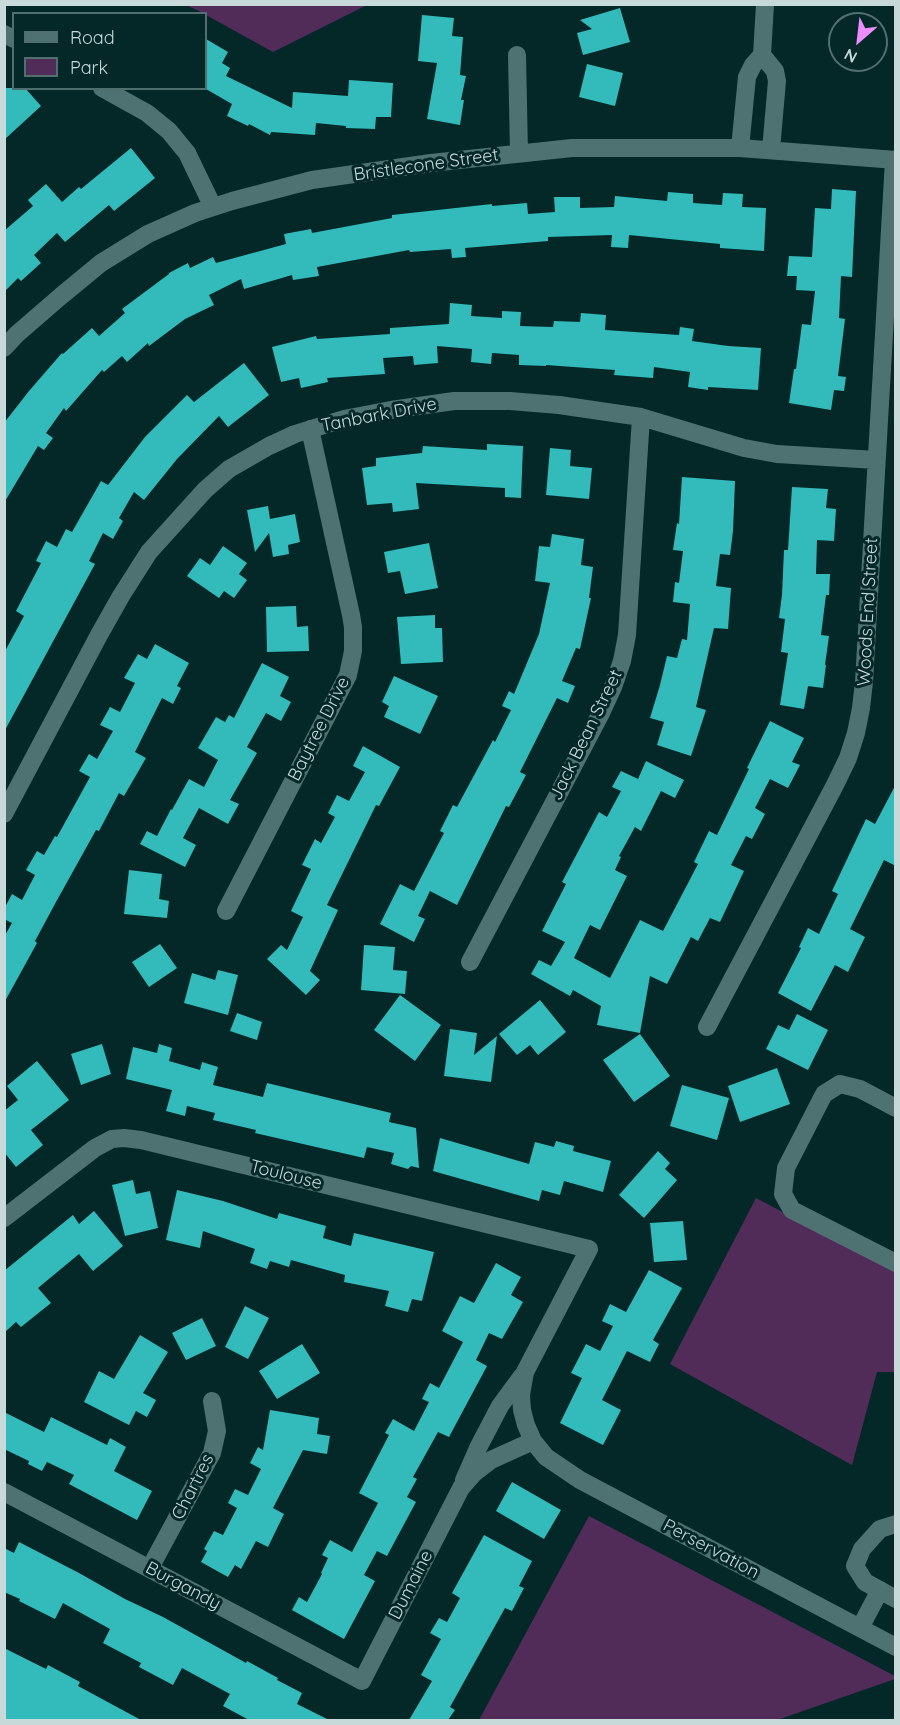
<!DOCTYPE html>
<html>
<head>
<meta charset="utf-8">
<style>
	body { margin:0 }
	#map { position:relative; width:900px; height:1725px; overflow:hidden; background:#042828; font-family:Quicksand,sans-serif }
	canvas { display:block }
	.frame { position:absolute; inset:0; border:6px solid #c7d9d9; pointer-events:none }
	.legend { position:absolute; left:12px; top:12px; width:195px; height:78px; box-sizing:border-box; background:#042828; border:2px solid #526f6f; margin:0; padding:8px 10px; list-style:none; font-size:18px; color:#c7d9d9 }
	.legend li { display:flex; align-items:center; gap:12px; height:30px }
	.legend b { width:30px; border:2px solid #526f6f }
	.north { position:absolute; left:828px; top:12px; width:60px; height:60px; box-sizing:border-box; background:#042828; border:2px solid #526f6f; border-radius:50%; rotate:208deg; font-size:16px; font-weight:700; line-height:24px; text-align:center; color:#c7d9d9 }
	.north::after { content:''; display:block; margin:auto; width:21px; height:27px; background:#eb8dfc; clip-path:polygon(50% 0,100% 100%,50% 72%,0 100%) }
</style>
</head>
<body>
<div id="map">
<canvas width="900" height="1725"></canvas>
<div class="frame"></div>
<ul class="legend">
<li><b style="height:8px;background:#4e7171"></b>Road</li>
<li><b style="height:16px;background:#522c58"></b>Park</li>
</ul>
<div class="north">N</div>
</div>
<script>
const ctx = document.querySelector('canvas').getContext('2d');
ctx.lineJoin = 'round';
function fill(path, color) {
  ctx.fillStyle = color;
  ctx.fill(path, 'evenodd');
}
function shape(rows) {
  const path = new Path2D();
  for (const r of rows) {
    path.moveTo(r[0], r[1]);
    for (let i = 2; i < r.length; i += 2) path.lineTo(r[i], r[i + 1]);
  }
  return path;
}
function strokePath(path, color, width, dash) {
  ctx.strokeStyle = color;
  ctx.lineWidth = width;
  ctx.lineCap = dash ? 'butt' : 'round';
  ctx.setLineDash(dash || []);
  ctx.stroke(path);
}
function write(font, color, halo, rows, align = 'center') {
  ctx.font = font + ' Quicksand,sans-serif';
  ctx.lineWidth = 6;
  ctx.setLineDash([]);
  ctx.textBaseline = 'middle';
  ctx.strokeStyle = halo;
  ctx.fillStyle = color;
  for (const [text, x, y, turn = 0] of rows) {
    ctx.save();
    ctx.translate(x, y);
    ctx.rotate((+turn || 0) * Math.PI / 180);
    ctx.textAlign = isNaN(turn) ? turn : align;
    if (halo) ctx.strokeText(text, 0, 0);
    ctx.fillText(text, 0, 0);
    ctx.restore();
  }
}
fill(shape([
	[186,5,367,5,273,52,206,15,206,14,203,13],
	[756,1198,895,1271,895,1372,877,1372,852,1465,670,1364],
	[589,1516,895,1676,895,1679,777,1720,479,1720]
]), '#522c58');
fill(shape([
	[620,8,630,42,583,55,577,33,592,29,580,20],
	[422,15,454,18,452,36,463,37,460,75,466,76,461,100,464,100,460,125,427,119,437,63,418,61],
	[206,39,228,52,222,63,230,68,226,76,292,108,293,92,348,96,349,80,393,83,391,117,376,117,375,129,346,128,346,126,316,123,315,135,271,132,270,135,249,124,248,126,227,116,232,104,206,89],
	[587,64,623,73,615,106,579,97],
	[4,88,25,88,41,106,4,140],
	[131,148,155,178,114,211,109,205,65,242,57,233,34,255,41,263,21,281,18,278,4,292,4,231,33,206,28,200,46,184,62,202,79,187,81,189],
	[832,189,856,191,852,277,841,276,839,318,845,319,838,376,846,377,844,391,834,390,831,410,789,403,794,369,796,369,802,324,811,325,815,291,796,290,797,276,787,276,789,256,812,257,815,208,831,209],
	[668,192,693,194,693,203,722,205,723,193,743,194,742,207,766,208,764,251,720,248,720,244,629,235,628,248,611,247,612,235,548,237,548,241,465,248,466,257,452,258,451,249,410,252,409,250,317,267,319,276,293,280,292,275,244,289,241,279,209,295,214,305,185,319,149,346,148,343,127,362,122,356,104,372,102,370,66,411,64,408,46,433,53,438,44,450,38,446,4,503,4,423,29,391,62,353,63,354,92,328,99,336,125,313,122,309,169,274,169,273,188,263,190,268,213,257,216,263,286,244,284,234,311,229,312,233,392,218,392,215,492,204,492,206,527,203,528,214,555,212,554,197,580,197,580,208,614,207,615,196,667,201],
	[450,303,472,305,471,316,502,318,502,311,521,312,520,326,553,327,554,321,580,322,581,313,606,315,605,330,679,335,680,327,694,329,692,341,728,346,761,348,758,390,708,387,708,390,688,387,690,372,654,367,653,378,614,375,615,370,546,365,546,366,519,365,519,355,492,353,491,364,471,362,472,349,437,346,438,363,414,365,413,356,383,358,385,374,327,378,328,382,301,388,299,378,281,382,272,347,316,336,317,339,390,334,390,328,449,324],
	[244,363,269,395,228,427,219,416,177,459,144,500,134,492,119,518,123,521,113,539,103,533,89,561,95,564,4,732,4,653,24,616,16,611,41,563,36,561,46,541,57,547,66,529,72,532,101,481,108,485,145,437,187,395,194,402],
	[487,444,523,446,521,498,505,497,505,488,416,483,419,509,393,512,392,503,367,505,362,468,376,466,376,458,422,453,423,446,487,450],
	[550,448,571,450,570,466,592,468,589,499,546,495],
	[682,477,735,481,733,531,730,555,720,554,716,586,731,588,728,629,714,628,696,707,706,710,691,756,657,745,664,722,650,718,660,685,667,656,677,658,682,639,687,640,690,604,673,602,675,582,679,583,683,551,673,550,677,523,679,524],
	[792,487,828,489,826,508,836,509,834,541,817,540,816,574,830,574,829,595,826,595,821,635,829,636,825,665,826,665,823,688,808,686,804,709,780,705,788,653,781,652,785,619,779,618,782,595,784,550,788,550],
	[268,506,270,519,295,514,300,542,288,545,289,554,273,557,269,533,255,552,247,510],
	[552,534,584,539,581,565,593,567,589,598,591,598,580,649,576,648,562,681,575,686,568,703,557,698,520,772,526,775,509,807,506,806,457,905,430,891,418,916,425,919,414,942,380,924,400,884,414,891,444,833,440,831,453,805,457,807,493,740,495,742,511,710,502,706,509,691,514,694,539,634,550,583,535,581,539,546,550,547],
	[429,543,438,588,405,594,400,571,388,573,384,552],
	[223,546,247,563,239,574,247,580,234,598,224,591,219,598,187,576,200,558,210,565],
	[296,606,297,627,308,626,309,651,267,652,266,607],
	[435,615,435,628,442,628,443,662,401,664,397,617],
	[155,644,189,663,177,686,181,688,173,704,162,698,135,752,146,758,124,796,119,793,99,831,96,830,56,902,35,941,37,943,4,1003,4,937,12,923,4,919,4,909,12,894,22,900,35,875,26,870,37,851,44,855,55,836,57,837,90,777,79,771,89,754,97,759,113,731,100,725,110,707,120,712,135,683,124,678,138,654,147,659],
	[262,663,289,677,280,696,291,702,281,721,266,713,247,747,257,753,230,800,239,804,228,824,199,808,183,838,196,845,185,867,140,844,147,831,157,836,171,809,172,810,189,779,204,787,218,760,198,748,216,717,225,722,229,715,234,718],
	[394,676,438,696,420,734,384,717,389,706,382,702],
	[770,721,804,738,792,762,800,765,788,788,770,779,755,808,765,814,752,839,746,836,731,865,744,871,720,922,710,918,698,941,691,937,667,984,650,976,640,1033,597,1025,601,1006,573,990,570,996,531,974,539,960,551,966,565,942,542,931,566,884,562,882,599,812,607,817,621,791,612,787,621,771,638,779,646,761,684,780,675,798,661,791,641,831,635,827,619,856,621,857,615,870,627,876,600,930,590,925,574,958,610,978,640,920,663,931,698,864,694,862,709,831,717,835,749,769,747,768],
	[363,746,400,767,379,806,376,805,327,905,338,910,310,971,320,980,306,995,267,959,281,945,287,950,303,917,291,911,311,869,302,865,315,839,321,843,335,817,328,813,337,795,349,801,365,772,353,766],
	[896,784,896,866,884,860,850,929,865,937,848,972,835,965,811,1011,778,993,801,948,799,947,808,928,819,934,838,894,832,891,866,819,875,824],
	[129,870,162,874,159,899,169,901,167,918,124,914],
	[160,944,177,968,149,987,132,962],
	[364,945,395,947,393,970,407,971,405,994,361,990],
	[218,970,238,975,228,1015,184,1003,192,973,215,980],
	[400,995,441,1025,415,1061,374,1030],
	[540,1000,566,1032,538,1055,530,1045,517,1055,499,1034],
	[237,1013,262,1022,257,1040,230,1031],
	[797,1014,828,1030,808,1070,766,1049,778,1025,789,1030],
	[450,1029,477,1033,474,1055,497,1036,491,1082,444,1076],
	[640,1034,670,1076,634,1102,603,1060],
	[102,1044,111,1074,81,1085,71,1054],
	[159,1044,172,1048,169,1061,200,1070,202,1062,218,1067,213,1085,263,1097,267,1083,391,1113,389,1122,416,1128,419,1168,411,1166,408,1169,391,1164,394,1153,367,1147,364,1158,255,1133,256,1130,213,1120,215,1113,187,1106,185,1116,166,1111,172,1090,126,1079,133,1047,157,1053],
	[37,1061,69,1100,31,1130,43,1145,16,1167,4,1152,4,1111,18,1100,7,1086],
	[777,1068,790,1104,740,1122,728,1086],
	[682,1085,729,1098,717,1140,670,1126],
	[440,1138,529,1164,535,1142,554,1147,556,1141,574,1146,573,1151,611,1161,603,1192,564,1181,560,1195,542,1190,539,1201,433,1171],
	[658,1151,670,1163,665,1169,677,1180,644,1218,619,1195],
	[133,1180,136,1194,150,1191,158,1228,125,1236,112,1185],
	[177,1190,223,1201,277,1219,279,1213,326,1226,323,1238,351,1246,354,1233,434,1252,422,1301,412,1299,408,1312,385,1306,389,1291,344,1282,345,1275,291,1260,289,1267,270,1261,267,1269,250,1263,255,1249,203,1231,200,1248,166,1240],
	[94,1211,123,1246,93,1271,79,1254,38,1288,51,1303,21,1327,16,1322,4,1333,4,1271,73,1215,79,1224],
	[683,1221,687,1260,654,1262,650,1223],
	[496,1263,521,1277,511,1295,523,1302,502,1339,489,1333,476,1360,487,1366,449,1437,438,1432,413,1477,417,1479,407,1497,416,1502,387,1556,377,1551,364,1575,375,1581,344,1639,292,1610,299,1597,307,1602,322,1574,321,1573,328,1558,322,1555,330,1540,352,1552,378,1503,359,1493,389,1435,385,1433,393,1419,414,1431,429,1402,422,1399,430,1383,439,1388,463,1342,442,1331,460,1296,474,1303],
	[649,1270,682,1288,653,1340,659,1344,650,1362,627,1351,602,1400,621,1410,603,1445,560,1423,582,1378,571,1373,586,1344,600,1351,613,1326,602,1321,610,1304,626,1312],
	[245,1306,269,1318,248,1359,225,1347],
	[202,1318,216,1346,186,1360,172,1333],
	[140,1335,168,1352,143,1393,156,1400,147,1417,136,1411,129,1425,84,1402,99,1371,114,1379],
	[302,1344,320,1373,277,1399,259,1371],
	[270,1410,319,1418,317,1434,330,1436,327,1454,303,1450,273,1508,284,1514,268,1547,256,1541,241,1569,235,1565,228,1577,201,1562,207,1551,204,1549,214,1531,223,1535,237,1508,228,1503,235,1489,248,1495,261,1469,250,1463,258,1447,263,1450],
	[4,1412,44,1432,51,1417,107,1445,110,1438,126,1447,114,1471,152,1491,137,1520,69,1484,74,1475,47,1462,42,1471,28,1464,29,1461,4,1449],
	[512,1482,561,1510,544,1539,496,1511],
	[484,1535,532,1561,519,1586,524,1588,512,1611,505,1608,450,1707,455,1710,448,1720,409,1720,432,1681,421,1675,441,1639,430,1633,439,1618,447,1622,460,1598,452,1593],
	[19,1542,79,1573,125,1599,163,1617,246,1663,247,1661,278,1678,277,1680,302,1693,297,1704,329,1720,249,1720,223,1706,230,1694,182,1668,173,1685,139,1667,141,1663,103,1643,110,1629,63,1603,55,1619,19,1601,20,1599,4,1592,4,1548,14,1553],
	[4,1648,46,1669,48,1665,80,1682,78,1686,141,1720,4,1720]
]), '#3bb');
strokePath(shape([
	[4,34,14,39],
	[517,55,519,153],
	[762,55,775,71,777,81,771,150],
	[102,88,147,113,169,131,187,153,213,207],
	[740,148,747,77,753,65,762,55,765,4],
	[4,348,17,334,61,296,101,263,148,234,195,213,232,201,312,180,431,163,572,148,740,148,896,160],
	[4,814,99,635,121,596,149,552,205,490,229,469,269,446,295,434,344,419,391,410,454,401,510,401,559,405,641,417,744,448,777,454,876,460],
	[226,911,348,675,353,651,353,627,351,615,310,429],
	[470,962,601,713,613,687,622,661,627,635,641,417],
	[707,1027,835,785,848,758,856,733,861,708,864,682,894,160],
	[896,1108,860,1089,840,1084,824,1094,786,1168,783,1194,792,1210,896,1263],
	[4,1218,95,1148,112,1139,124,1138,141,1140,589,1249,525,1372,521,1395,522,1410,526,1425,533,1441,546,1457,580,1480,896,1647],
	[464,1480,478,1448,500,1406,522,1376],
	[4,1492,362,1681,461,1488,474,1473,491,1460,533,1441],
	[896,1524,880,1529,862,1549,855,1566,865,1582,896,1599],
	[150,1568,212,1453,217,1431,212,1401],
	[860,1628,880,1590]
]), '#4e7171', 18);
write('18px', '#c7d9d9', '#042828', [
	["Bristlecone Street",426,165,-8],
	["Tanbark Drive",379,415,-11],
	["Woods End Street",868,612,-87],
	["Baytree Drive",319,729,-63],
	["Jack Bean Street",586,735,-64],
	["Toulouse",286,1175,14],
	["Chartres",193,1487,-63],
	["Perservation",711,1549,28],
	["Dumaine",411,1585,-63],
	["Burgandy",183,1586,28]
]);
</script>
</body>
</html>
